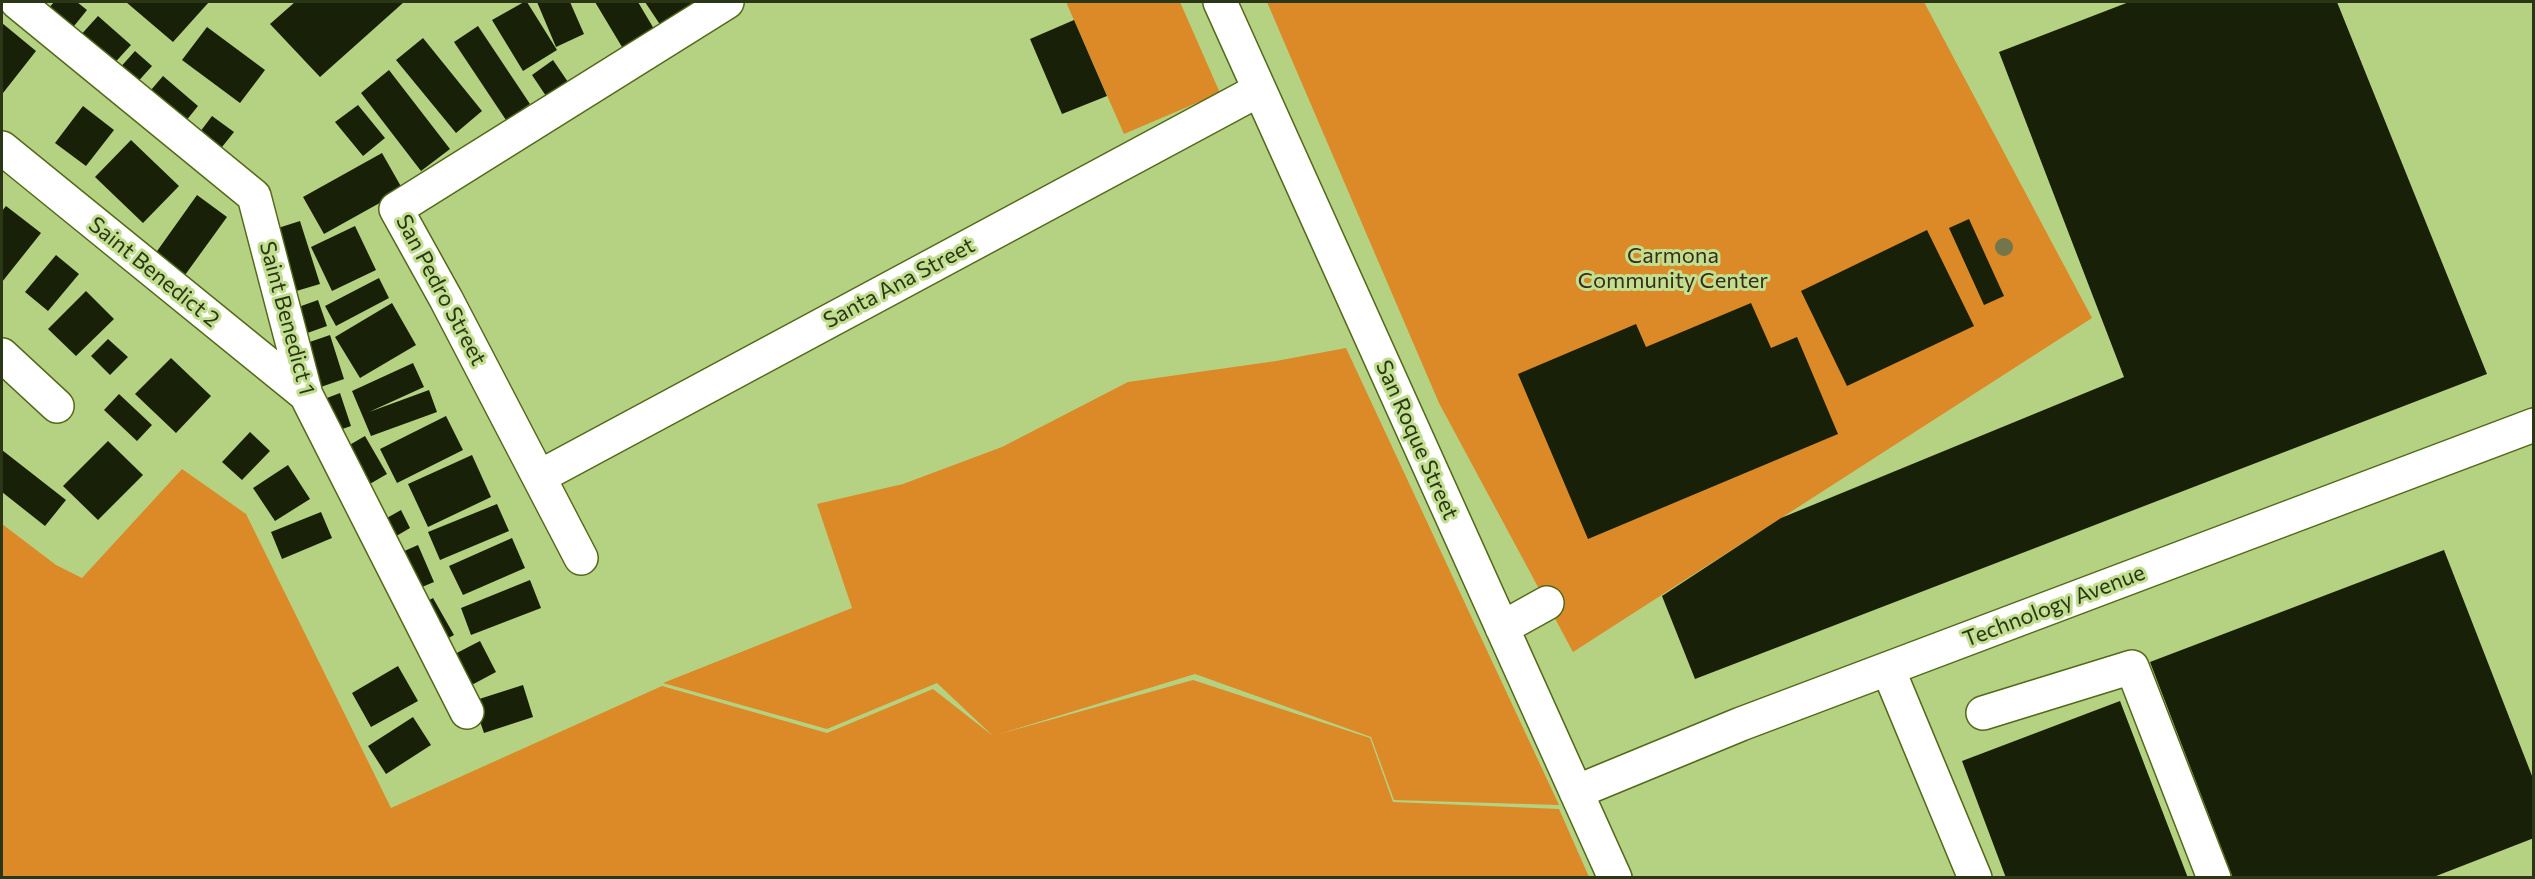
<!DOCTYPE html>
<html>
<head>
<meta charset="utf-8">
<style>
	body { margin:0 }
	#map { position:relative; width:2535px; height:879px; overflow:hidden; background:#b5d283; font-family:Commissioner,sans-serif }
	canvas { display:block }
	.frame { position:absolute; inset:0; border:3px solid #2b3616; pointer-events:none }
</style>
</head>
<body>
<div id="map">
<canvas width="2535" height="879"></canvas>
<div class="frame"></div>
</div>
<script>
const ctx = document.querySelector('canvas').getContext('2d');
ctx.lineJoin = 'round';
function fill(path, color) {
  ctx.fillStyle = color;
  ctx.fill(path, 'evenodd');
}
function shape(rows) {
  const path = new Path2D();
  for (const r of rows) {
    path.moveTo(r[0], r[1]);
    for (let i = 2; i < r.length; i += 2) path.lineTo(r[i], r[i + 1]);
  }
  return path;
}
function strokePath(path, color, width, dash) {
  ctx.strokeStyle = color;
  ctx.lineWidth = width;
  ctx.lineCap = dash ? 'butt' : 'round';
  ctx.setLineDash(dash || []);
  ctx.stroke(path);
}
function write(font, color, halo, rows, align = 'center') {
  ctx.font = font + ' Commissioner,sans-serif';
  ctx.lineWidth = 6;
  ctx.setLineDash([]);
  ctx.textBaseline = 'middle';
  ctx.strokeStyle = halo;
  ctx.fillStyle = color;
  for (const [text, x, y, turn = 0] of rows) {
    ctx.save();
    ctx.translate(x, y);
    ctx.rotate((+turn || 0) * Math.PI / 180);
    ctx.textAlign = isNaN(turn) ? turn : align;
    if (halo) ctx.strokeText(text, 0, 0);
    ctx.fillText(text, 0, 0);
    ctx.restore();
  }
}
fill(shape([
	[1066,2,1180,2,1220,93,1124,134],
	[1267,2,1924,2,2092,318,1573,652,1439,403],
	[1346,348,1559,805,1394,800,1371,737,1195,674,996,735,1193,680,1370,738,1393,802,1559,809,1589,877,2,877,2,524,56,565,82,578,182,469,246,514,391,808,662,686,827,733,933,689,993,736,937,683,827,729,663,683,852,608,817,504,903,484,1002,447,1128,382,1276,361]
]), '#dc8927');
fill(shape([
	[54,2,77,2,87,10,66,36,42,16],
	[126,2,209,2,173,42],
	[295,2,404,2,320,77,270,24],
	[524,2,527,2,557,50,523,71,492,20],
	[537,2,570,2,584,34,556,47],
	[595,2,638,2,654,29,622,47],
	[645,2,694,2,696,5,661,26],
	[2129,2,2337,2,2487,374,1695,679,1662,596,1781,518,2124,377,1999,52],
	[98,16,131,45,110,68,78,38],
	[1074,20,1107,96,1062,114,1030,39],
	[2,23,36,51,3,93,2,92],
	[478,26,530,104,506,120,454,42],
	[207,27,265,70,240,103,182,60],
	[423,38,482,111,456,133,396,60],
	[135,51,152,66,134,86,117,71],
	[553,60,568,82,546,96,532,75],
	[389,70,450,149,421,171,361,93],
	[163,76,198,106,181,127,145,97],
	[358,105,385,138,363,156,335,122],
	[83,106,114,130,86,166,55,143],
	[212,116,234,132,218,152,197,136],
	[131,140,179,186,143,223,95,177],
	[382,153,403,190,324,234,303,197],
	[197,195,227,217,185,275,155,254],
	[6,206,41,233,2,282,2,211],
	[1969,219,2004,296,1984,305,1949,228],
	[300,221,320,284,293,292,275,229],
	[355,226,376,270,332,291,311,247],
	[1927,230,1974,326,1847,386,1801,291],
	[56,255,79,274,48,311,25,292],
	[379,278,389,298,336,326,325,306],
	[86,291,114,319,76,356,48,329],
	[318,300,327,326,299,336,290,310],
	[392,303,416,345,360,378,335,337],
	[1751,303,1771,348,1797,337,1838,434,1588,539,1518,374,1636,324,1646,347],
	[330,335,344,379,312,390,298,346],
	[108,339,128,357,110,375,91,356],
	[171,358,211,396,176,433,135,394],
	[413,363,424,387,369,412,429,390,437,412,371,436,352,391],
	[340,393,351,426,325,435,314,403],
	[119,394,152,425,137,441,104,410],
	[446,416,463,450,397,483,380,449],
	[250,432,270,451,242,480,222,462],
	[365,436,387,474,356,492,334,454],
	[108,441,143,475,98,520,63,486],
	[2,450,66,500,45,526,2,492],
	[472,455,491,497,428,527,408,484],
	[288,465,310,499,275,521,253,488],
	[497,504,509,531,440,560,428,532],
	[401,510,410,528,381,545,371,527],
	[321,512,332,538,282,559,271,532],
	[512,538,525,568,463,595,449,566],
	[418,545,434,582,400,596,384,560],
	[2444,550,2534,781,2534,838,2431,878,2233,878,2150,662],
	[530,580,541,608,471,635,461,608],
	[433,598,454,635,434,646,413,609],
	[480,641,496,672,466,688,449,657],
	[398,666,418,701,371,727,352,693],
	[523,685,533,717,484,733,473,701],
	[2120,701,2188,878,2006,878,1962,761],
	[413,717,431,745,386,774,368,746]
]), '#182008');
const minor = shape([
	[17,2,254,196,306,395,467,712],
	[1220,2,1615,878],
	[2,148,306,395],
	[2,355,57,406],
	[539,477,1259,90],
	[581,558,446,299,396,209,727,2],
	[1502,628,1547,603],
	[1888,669,1975,878],
	[1983,713,2132,667,2214,878],
	[1576,792,1741,724,2534,425]
]);
strokePath(minor, '#526a1a', 36);
strokePath(minor, '#fff', 33);
ctx.fillStyle = '#72764a';
for (const [x, y] of [
	[2004,247]
]) {
  ctx.beginPath();
  ctx.arc(x, y, 9, 0, 2 * Math.PI);
  ctx.fill();
}
write('22px', '#3b2b1b', '#c2df90', [
	["Carmona",1673,256],
	["Community Center",1673,281]
]);
write('22px', '#2b3616', '#c2df90', [
	["Saint Benedict 2",154,272,39],
	["Santa Ana Street",899,283,-28],
	["San Pedro Street",441,290,62],
	["Saint Benedict 1",287,318,75],
	["San Roque Street",1417,440,66],
	["Technology Avenue",2054,606,-21]
]);
</script>
</body>
</html>
